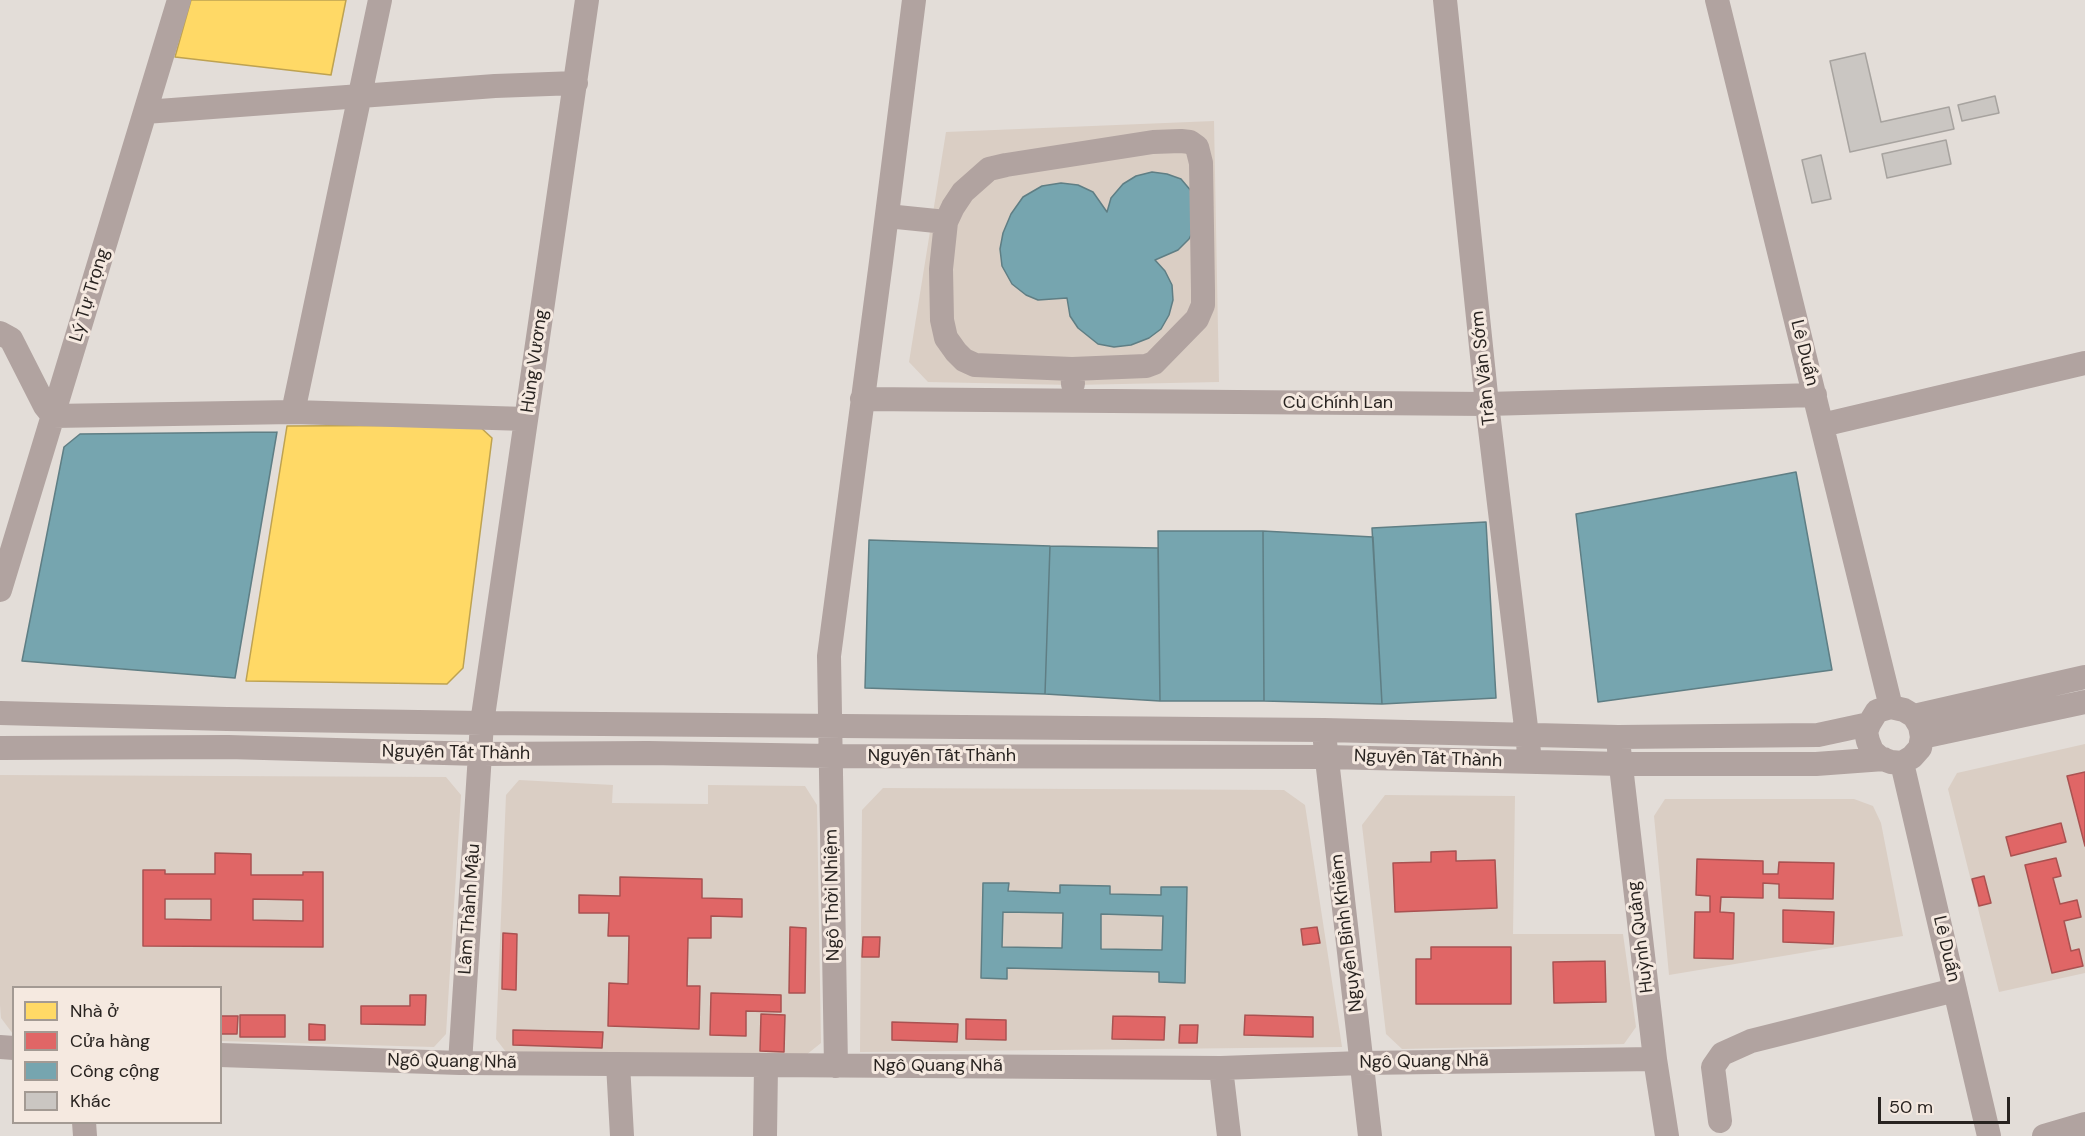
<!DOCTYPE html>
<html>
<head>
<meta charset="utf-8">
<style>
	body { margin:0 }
	#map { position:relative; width:2085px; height:1136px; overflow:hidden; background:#e3ddd8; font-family:"DM Sans",sans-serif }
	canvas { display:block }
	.legend { position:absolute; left:12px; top:986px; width:210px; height:138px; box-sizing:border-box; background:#f5e9e0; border:2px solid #a39a93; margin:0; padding:8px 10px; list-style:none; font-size:18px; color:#282320 }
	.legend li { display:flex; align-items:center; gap:12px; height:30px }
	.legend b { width:30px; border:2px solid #a39a93 }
	.scale { position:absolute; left:1878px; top:1097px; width:132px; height:27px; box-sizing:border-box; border:3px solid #282320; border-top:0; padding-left:8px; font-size:18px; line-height:21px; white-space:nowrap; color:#282320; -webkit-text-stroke:4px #f5e9e0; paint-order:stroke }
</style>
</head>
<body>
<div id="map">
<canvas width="2085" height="1136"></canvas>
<ul class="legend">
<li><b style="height:16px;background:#ffd966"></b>Nhà ở</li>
<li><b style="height:16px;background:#e06666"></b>Cửa hàng</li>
<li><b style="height:16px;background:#76a5af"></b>Công cộng</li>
<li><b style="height:16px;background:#cac6c2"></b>Khác</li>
</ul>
<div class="scale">50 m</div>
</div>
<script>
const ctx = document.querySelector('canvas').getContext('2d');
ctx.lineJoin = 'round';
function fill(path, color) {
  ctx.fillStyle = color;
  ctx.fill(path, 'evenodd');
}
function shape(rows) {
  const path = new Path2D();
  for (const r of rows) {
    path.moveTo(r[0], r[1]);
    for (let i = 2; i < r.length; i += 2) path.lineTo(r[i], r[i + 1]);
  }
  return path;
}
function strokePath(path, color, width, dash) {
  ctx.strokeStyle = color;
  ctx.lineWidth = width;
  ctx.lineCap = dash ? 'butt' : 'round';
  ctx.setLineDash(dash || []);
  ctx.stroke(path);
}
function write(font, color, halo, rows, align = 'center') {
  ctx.font = font + ' "DM Sans",sans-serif';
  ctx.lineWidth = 6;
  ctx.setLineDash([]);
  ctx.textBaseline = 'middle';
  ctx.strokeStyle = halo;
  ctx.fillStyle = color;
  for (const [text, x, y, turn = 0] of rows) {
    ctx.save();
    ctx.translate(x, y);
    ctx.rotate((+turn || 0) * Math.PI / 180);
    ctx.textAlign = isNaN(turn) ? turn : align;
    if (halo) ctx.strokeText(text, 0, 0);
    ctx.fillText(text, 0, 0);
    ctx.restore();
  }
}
fill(shape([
	[1214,121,1219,382,1073,385,928,382,909,362,946,132],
	[2085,744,2085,973,1999,992,1948,789,1957,773],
	[0,775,446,777,461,795,446,1034,434,1047,221,1041,220,988,14,988,13,1034,1,1018,0,1005],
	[519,780,613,785,612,803,708,804,708,785,805,786,817,805,821,1043,806,1055,506,1052,496,1039,506,795],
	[883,788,1284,790,1305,805,1342,1047,860,1052,862,810],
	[1385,795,1515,796,1513,934,1623,934,1636,1027,1624,1044,1402,1049,1386,1034,1362,825],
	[1665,799,1854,799,1873,806,1881,823,1903,936,1669,975,1654,816]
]), '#dacec4');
const homes = shape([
	[191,0,346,0,331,75,175,57,191,0],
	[478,425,492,438,463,668,447,684,246,681,287,426,478,425]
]);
fill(homes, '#ffd966');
strokePath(homes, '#bea251', 1.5);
const shops = shape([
	[2085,772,2085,846,2067,776,2085,772],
	[2061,823,2066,842,2011,856,2006,837,2061,823],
	[1456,851,1456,861,1495,860,1497,908,1395,912,1393,863,1431,862,1431,852,1456,851],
	[215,853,251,854,251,875,303,875,303,872,323,872,323,947,143,946,143,870,165,870,165,874,215,874,215,853],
	[165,899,211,899,211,920,165,919,165,899],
	[253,899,303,900,303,921,253,920,253,899],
	[2056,858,2061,876,2053,878,2060,904,2077,900,2081,917,2064,921,2071,951,2079,949,2083,966,2052,973,2025,865,2056,858],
	[1697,859,1763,861,1763,874,1778,874,1779,862,1834,863,1833,899,1779,898,1779,884,1763,883,1763,898,1721,897,1720,912,1734,913,1733,959,1694,958,1695,912,1710,912,1710,896,1696,895,1697,859],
	[1984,876,1991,903,1979,906,1972,879,1984,876],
	[620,877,702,879,702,898,742,899,742,917,711,916,711,938,688,938,687,986,700,986,699,1029,608,1026,609,983,628,984,629,936,608,936,609,913,579,913,579,895,620,896,620,877],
	[1783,910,1834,912,1833,944,1783,942,1783,910],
	[790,927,806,928,805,993,789,993,790,927],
	[1317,927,1320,943,1303,945,1301,929,1317,927],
	[503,933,517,934,516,990,502,989,503,933],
	[863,937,880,937,879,957,862,957,863,937],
	[1431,947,1511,947,1511,1004,1416,1004,1416,959,1431,959,1431,947],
	[1605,961,1606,1002,1554,1003,1553,962,1605,961],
	[711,993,781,995,781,1012,746,1011,746,1036,710,1035,711,993],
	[410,995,426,995,425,1025,361,1024,361,1006,410,1006,410,995],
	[761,1014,785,1015,784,1052,760,1051,761,1014],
	[240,1015,285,1015,285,1037,240,1037,240,1015],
	[1245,1015,1313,1017,1313,1037,1244,1035,1245,1015],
	[220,1016,238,1016,237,1034,220,1034,220,1016],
	[1113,1016,1165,1017,1164,1040,1112,1039,1113,1016],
	[966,1019,1006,1020,1006,1040,966,1039,966,1019],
	[892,1022,958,1024,957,1042,892,1040,892,1022],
	[309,1024,325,1025,325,1040,309,1040,309,1024],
	[1180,1025,1198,1025,1197,1043,1179,1043,1180,1025],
	[513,1030,603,1032,602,1048,513,1045,513,1030]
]);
fill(shops, '#e06666');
strokePath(shops, '#a95251', 1.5);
const public = shape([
	[1152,172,1167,174,1181,179,1192,192,1195,227,1189,239,1178,250,1155,260,1165,271,1172,285,1173,300,1169,315,1161,329,1149,338,1131,345,1114,347,1098,344,1078,328,1070,316,1067,298,1038,300,1026,295,1012,284,1002,266,1000,249,1003,233,1011,214,1023,197,1042,186,1061,183,1078,185,1093,192,1107,212,1111,198,1123,184,1136,176,1152,172],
	[277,432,235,678,22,661,64,447,80,434,277,432],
	[1796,472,1832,670,1598,702,1576,514,1796,472],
	[1486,522,1496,698,1382,704,1372,528,1486,522],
	[1158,531,1263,531,1264,701,1160,701,1158,531],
	[1263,531,1373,537,1382,704,1264,701,1263,531],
	[869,540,1050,546,1045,694,865,688,869,540],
	[1050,546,1158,548,1160,701,1045,694,1050,546],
	[983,883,1009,883,1008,891,1060,893,1060,885,1110,886,1110,894,1161,895,1161,887,1187,887,1185,983,1159,982,1159,972,1007,968,1007,979,981,978,983,883],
	[1003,912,1063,913,1062,948,1002,947,1003,912],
	[1101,914,1163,916,1162,950,1101,949,1101,914]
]);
fill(public, '#76a5af');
strokePath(public, '#5f7e84', 1.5);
const building = shape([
	[1865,53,1881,122,1949,107,1954,129,1850,152,1830,61,1865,53],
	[1995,96,1999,113,1962,121,1958,105,1995,96],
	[1946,140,1951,164,1887,178,1882,154,1946,140],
	[1821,155,1831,199,1812,203,1802,160,1821,155]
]);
fill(building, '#cac6c2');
strokePath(building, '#a7a39f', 1.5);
strokePath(shape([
	[1445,0,1487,404,1529,752],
	[1717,0,1891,707],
	[145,112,495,86,576,83],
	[887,216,946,222,953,207,963,192,989,169,1006,165,1153,142,1181,141,1190,142,1197,147,1201,163,1203,291,1203,305,1197,319,1154,363,1146,366,1072,369],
	[946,222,941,269,942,320,946,338,956,352,964,360,975,365,1072,369,1073,384],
	[0,333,11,339,45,406,53,416,293,412,526,419],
	[862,399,1487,404,1815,395],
	[293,412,380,0],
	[1822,425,2085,363],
	[0,590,179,0],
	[1891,707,1904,710,1914,716,1920,726,1922,737,1920,748,1912,757,1902,763,1891,762,1880,758,1872,751,1868,741,1866,732,1869,724,1877,711,1891,707],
	[0,713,227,719,482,723,1324,730,1618,737,1818,735,1869,724],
	[1914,716,2085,677],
	[1922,737,2085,702],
	[1325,742,1370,1136],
	[0,748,228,747,480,754,648,753,831,756,1327,757,1621,764,1816,764,1884,759],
	[1619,749,1655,1059,1667,1136],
	[1902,763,1989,1136],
	[0,1047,14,1048],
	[220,1055,460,1063,1221,1068,1362,1063,1655,1059],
	[460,1063,482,723,587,0],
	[618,1064,622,1136],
	[836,1066,829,656,881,262,914,0],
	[1221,1068,1229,1136],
	[1720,1121,1713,1067,1722,1054,1751,1041,1955,990],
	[84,1122,85,1136],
	[765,1136,766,1066],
	[2044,1136,2085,1124]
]), '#b1a3a0', 24);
write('18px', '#282320', '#f5e9e0', [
	["Lý Tự Trọng",90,295,-73],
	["Lê Duẩn",1804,353,76],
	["Hùng Vương",535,361,-82],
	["Trần Văn Sớm",1484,368,-96],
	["Cù Chính Lan",1338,403],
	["Nguyễn Tất Thành",456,753,1],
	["Nguyễn Tất Thành",942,756],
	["Nguyễn Tất Thành",1428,759,2],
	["Ngô Thời Nhiệm",833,895,-91],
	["Lâm Thành Mậu",470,909,-86],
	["Nguyễn Bỉnh Khiêm",1347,933,-97],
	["Huỳnh Quảng",1641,937,-97],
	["Lê Duẩn",1946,949,77],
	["Ngô Quang Nhã",452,1062,1],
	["Ngô Quang Nhã",1424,1062,-1],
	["Ngô Quang Nhã",938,1066]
]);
</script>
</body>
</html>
